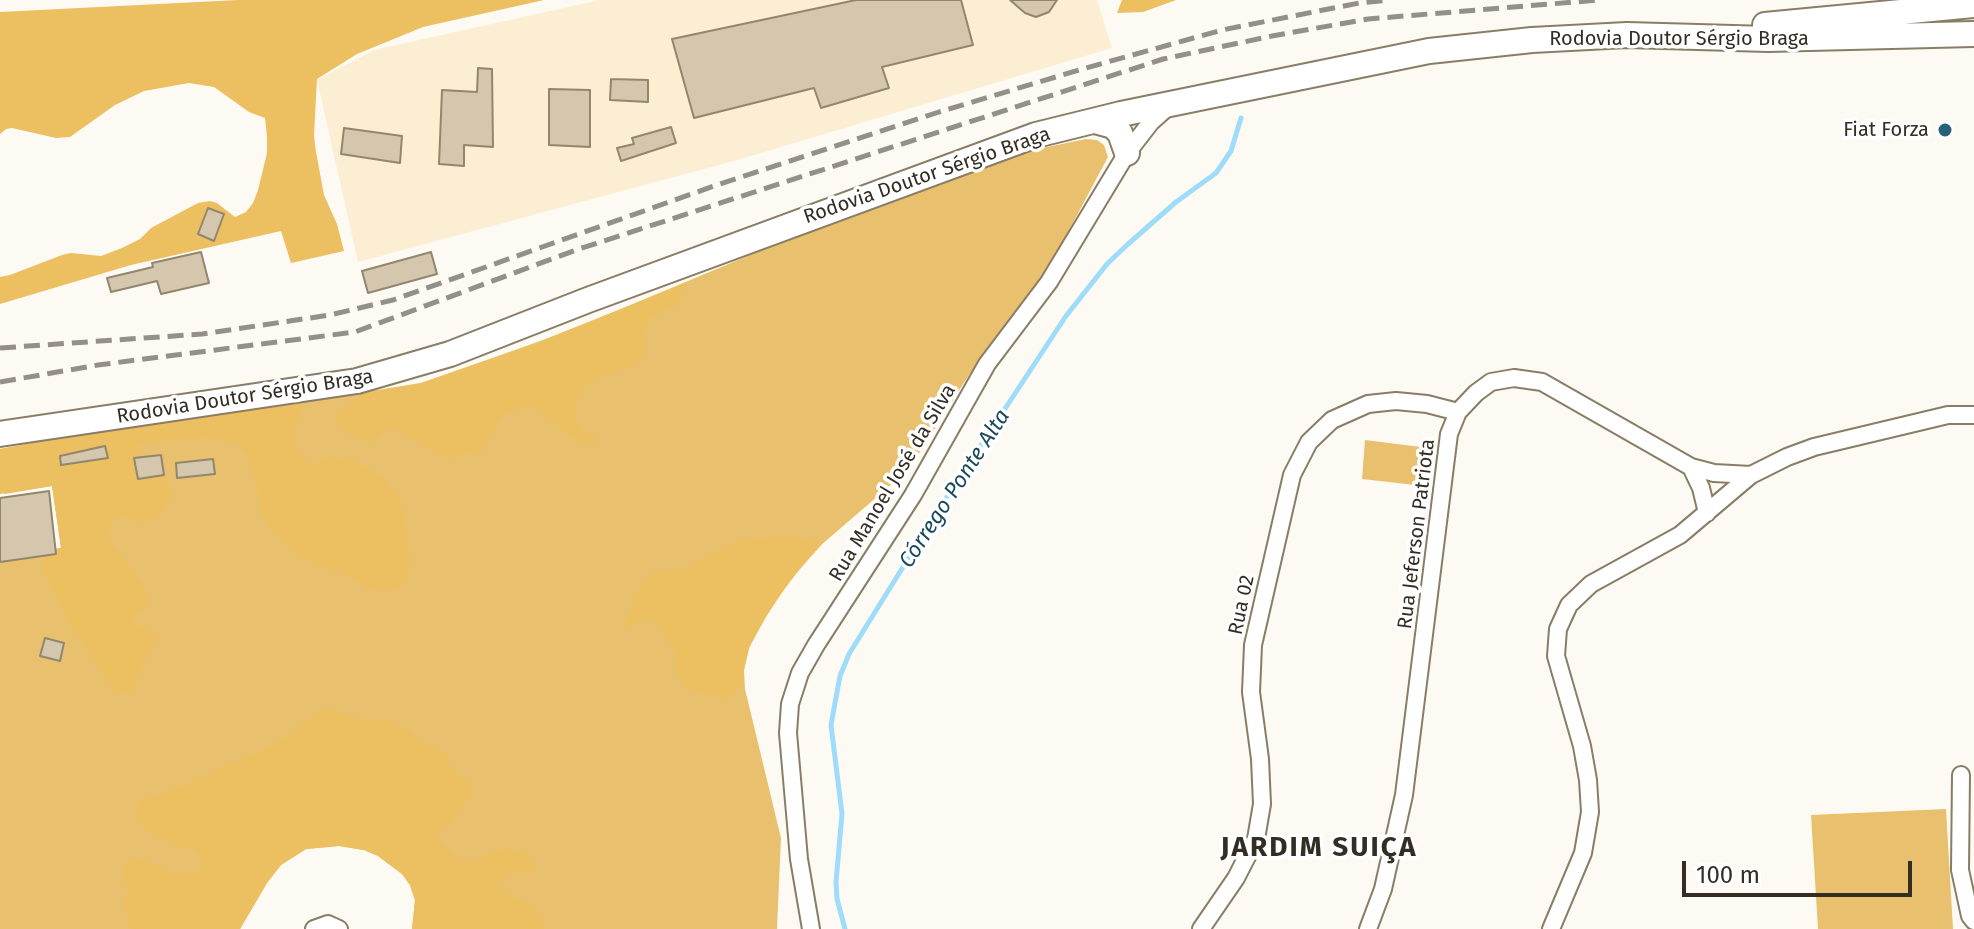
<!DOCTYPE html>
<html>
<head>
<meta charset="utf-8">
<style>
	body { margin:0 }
	#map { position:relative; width:1974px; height:929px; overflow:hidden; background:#fdfaf4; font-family:"Fira Sans",sans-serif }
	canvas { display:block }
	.scale { position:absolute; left:1682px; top:861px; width:230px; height:36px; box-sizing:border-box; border:4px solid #332d23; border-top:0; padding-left:10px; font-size:24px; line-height:28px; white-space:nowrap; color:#332d23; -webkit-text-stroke:6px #fff; paint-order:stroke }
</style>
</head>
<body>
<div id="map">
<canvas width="1974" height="929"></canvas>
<div class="scale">100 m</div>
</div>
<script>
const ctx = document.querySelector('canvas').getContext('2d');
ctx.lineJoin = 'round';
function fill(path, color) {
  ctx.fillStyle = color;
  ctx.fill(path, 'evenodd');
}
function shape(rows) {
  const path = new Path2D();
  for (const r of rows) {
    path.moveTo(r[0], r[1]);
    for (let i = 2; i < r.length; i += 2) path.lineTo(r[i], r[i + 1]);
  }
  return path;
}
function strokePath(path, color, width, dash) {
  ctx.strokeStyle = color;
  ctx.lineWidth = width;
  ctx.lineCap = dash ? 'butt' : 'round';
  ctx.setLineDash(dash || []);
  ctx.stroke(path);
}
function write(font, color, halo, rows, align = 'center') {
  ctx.font = font + ' "Fira Sans",sans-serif';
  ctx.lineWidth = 7;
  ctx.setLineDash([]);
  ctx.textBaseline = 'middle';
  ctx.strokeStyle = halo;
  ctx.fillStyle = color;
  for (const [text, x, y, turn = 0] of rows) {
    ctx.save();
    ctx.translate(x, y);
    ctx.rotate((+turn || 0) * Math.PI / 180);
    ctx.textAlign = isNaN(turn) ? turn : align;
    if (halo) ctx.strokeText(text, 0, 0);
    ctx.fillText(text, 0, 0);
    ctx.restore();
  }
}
fill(shape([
	[600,0,1097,0,1112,48,741,159,358,262,317,80,374,50]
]), '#fceed3');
fill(shape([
	[1086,139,1097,140,1104,145,1108,157,1052,262,969,375,919,453,900,477,813,552,773,604,749,648,744,670,745,689,781,838,777,929,412,929,415,900,410,885,402,874,378,856,364,850,339,846,306,849,281,865,267,883,240,929,0,929,0,558,61,548,52,486,0,494,0,449,131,425,233,413,421,383,566,332,860,209,1028,151],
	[1365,440,1429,448,1424,486,1362,479],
	[1946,809,1953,929,1818,929,1811,815]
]), '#e9c16e');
fill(shape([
	[238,0,544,0,423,27,357,54,317,79,314,136,316,152,324,195,337,224,344,251,291,263,281,231,131,265,0,304,0,277,10,275,62,255,71,253,101,256,122,248,140,239,151,228,198,203,210,201,217,203,235,217,246,212,253,203,258,190,267,153,267,137,265,118,249,112,214,87,189,83,144,91,115,105,70,137,56,138,12,128,6,129,0,134,0,12],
	[1122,0,1176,0,1143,12,1117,13],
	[686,283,678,305,651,318,646,328,644,353,637,364,602,376,590,382,581,392,574,408,576,421,583,431,601,441,588,443,577,441,537,410,525,407,507,413,496,424,485,450,451,458,439,456,393,428,384,429,373,443,344,432,335,424,337,411,354,403,360,394,421,383,518,350],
	[300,402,303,415,297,423,294,433,300,455,307,462,314,464,328,456,353,460,381,475,398,493,405,512,410,561,406,582,399,589,387,591,370,590,346,575,299,557,269,528,261,513,256,481,250,465,245,452,234,443,204,438,142,443,138,447,138,453,167,480,172,490,172,497,160,518,142,522,118,516,111,523,109,534,113,545,145,586,148,597,146,608,131,621,155,633,157,640,143,665,135,690,123,694,112,689,69,624,43,572,44,551,61,548,52,486,5,494,0,489,0,449,131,425],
	[787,536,824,542,791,579,758,629,749,648,744,670,744,683,734,694,726,698,704,695,688,689,675,671,675,652,658,625,651,619,642,620,622,630,640,585,649,575,658,571,674,572,689,566,738,540],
	[328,709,359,719,389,720,402,726,422,742,446,753,448,762,459,775,471,783,473,792,453,820,439,833,440,841,458,860,471,862,493,851,506,849,522,851,530,856,536,867,533,871,508,874,497,884,507,894,529,903,539,913,545,929,412,929,415,900,410,885,402,874,378,856,364,850,339,846,306,849,281,865,267,883,240,929,130,929,124,903,128,891,121,872,124,863,138,857,170,872,180,873,198,871,202,865,201,856,194,849,179,849,147,830,134,812,140,800,184,785,263,749,291,734,318,712]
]), '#ecbf60');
strokePath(shape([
	[845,929,837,899,836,882,842,814,831,725,840,676,849,654,939,509,1066,316,1107,264,1127,245,1176,202,1216,173,1231,151,1241,118]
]), '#9edcf9', 5);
const building = shape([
	[856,0,961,0,973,45,882,67,889,88,821,108,814,88,694,118,672,39,856,0],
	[1010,0,1057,0,1049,12,1036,17,1025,13,1010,0],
	[478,68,492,69,493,147,464,145,464,166,439,164,442,90,477,92,478,68],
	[611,79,648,80,648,102,610,100,611,79],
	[549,89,590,90,590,147,549,145,549,89],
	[671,127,676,143,621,161,617,148,634,144,632,138,671,127],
	[344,128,402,136,400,163,341,154,344,128],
	[208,208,224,214,214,241,198,234,208,208],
	[201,252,209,283,161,294,157,281,111,292,107,278,153,267,152,263,201,252],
	[431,252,437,274,368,293,362,271,431,252],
	[105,446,108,458,61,465,60,456,105,446],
	[161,455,164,475,138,479,134,458,161,455],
	[213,459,215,474,177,478,176,463,213,459],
	[49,491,56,554,0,562,0,498,49,491],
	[45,638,64,643,60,661,40,656,45,638]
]);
fill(building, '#d5c7ad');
strokePath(building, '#92866d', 2);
const minor = shape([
	[1691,467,1701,488,1707,513],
	[1961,775,1960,870,1970,916,1974,921],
	[314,929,328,924,339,929],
	[811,929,799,859,788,733,790,704,800,673,816,645,913,495,987,364,1049,282,1127,153,1151,122,1170,105],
	[1201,929,1236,878,1256,839,1262,804,1260,759,1251,692,1253,645,1292,475,1309,442,1332,420,1368,404,1396,401,1427,404,1458,412],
	[1368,929,1383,889,1404,795,1449,434,1458,412,1476,393,1491,382,1514,378,1542,382,1691,467,1714,473,1751,475,1787,457,1814,447,1948,415,1974,415],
	[1551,929,1583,853,1590,812,1588,780,1582,746,1556,656,1558,629,1569,605,1591,584,1680,535,1751,475]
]);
const secondary = shape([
	[1765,25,1974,5],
	[1095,121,1113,126,1120,133,1127,153],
	[0,434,357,381,450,354,588,300,1036,135,1121,114,1429,51,1532,40,1627,35,1768,39,1974,34]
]);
strokePath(minor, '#897d65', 20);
strokePath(secondary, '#897d65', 28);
strokePath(minor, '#fff', 16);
strokePath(secondary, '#fff', 24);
strokePath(shape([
	[0,348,202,334,330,315,393,300,714,186,939,112,1079,70,1222,30,1359,3,1390,0],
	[0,382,98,365,355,332,576,250,1163,59,1272,36,1368,19,1599,0]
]), '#948f87', 5, [16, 8]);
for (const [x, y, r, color] of [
	[1945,130,8,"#27627a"]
]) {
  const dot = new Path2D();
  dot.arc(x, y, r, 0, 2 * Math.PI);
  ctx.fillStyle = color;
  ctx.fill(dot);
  strokePath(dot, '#fff', 3);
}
write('20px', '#332d23', '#fff', [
	["Rodovia Doutor Sérgio Braga",1679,39],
	["Rodovia Doutor Sérgio Braga",927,176,-19],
	["Rodovia Doutor Sérgio Braga",245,397,-9],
	["Rua Manoel José da Silva",893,483,-59],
	["Rua Jeferson Patriota",1417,534,-83],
	["Rua 02",1242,605,-78]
]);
write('20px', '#332d23', '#fff', [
	["Fiat Forza",1929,130]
], 'right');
write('italic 22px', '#18495d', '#fff', [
	["Córrego Ponte Alta",955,489,-57]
]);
ctx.letterSpacing = '2px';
write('bold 28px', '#332d23', '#fff', [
	["JARDIM SUIÇA",1319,848]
]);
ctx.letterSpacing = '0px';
</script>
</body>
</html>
